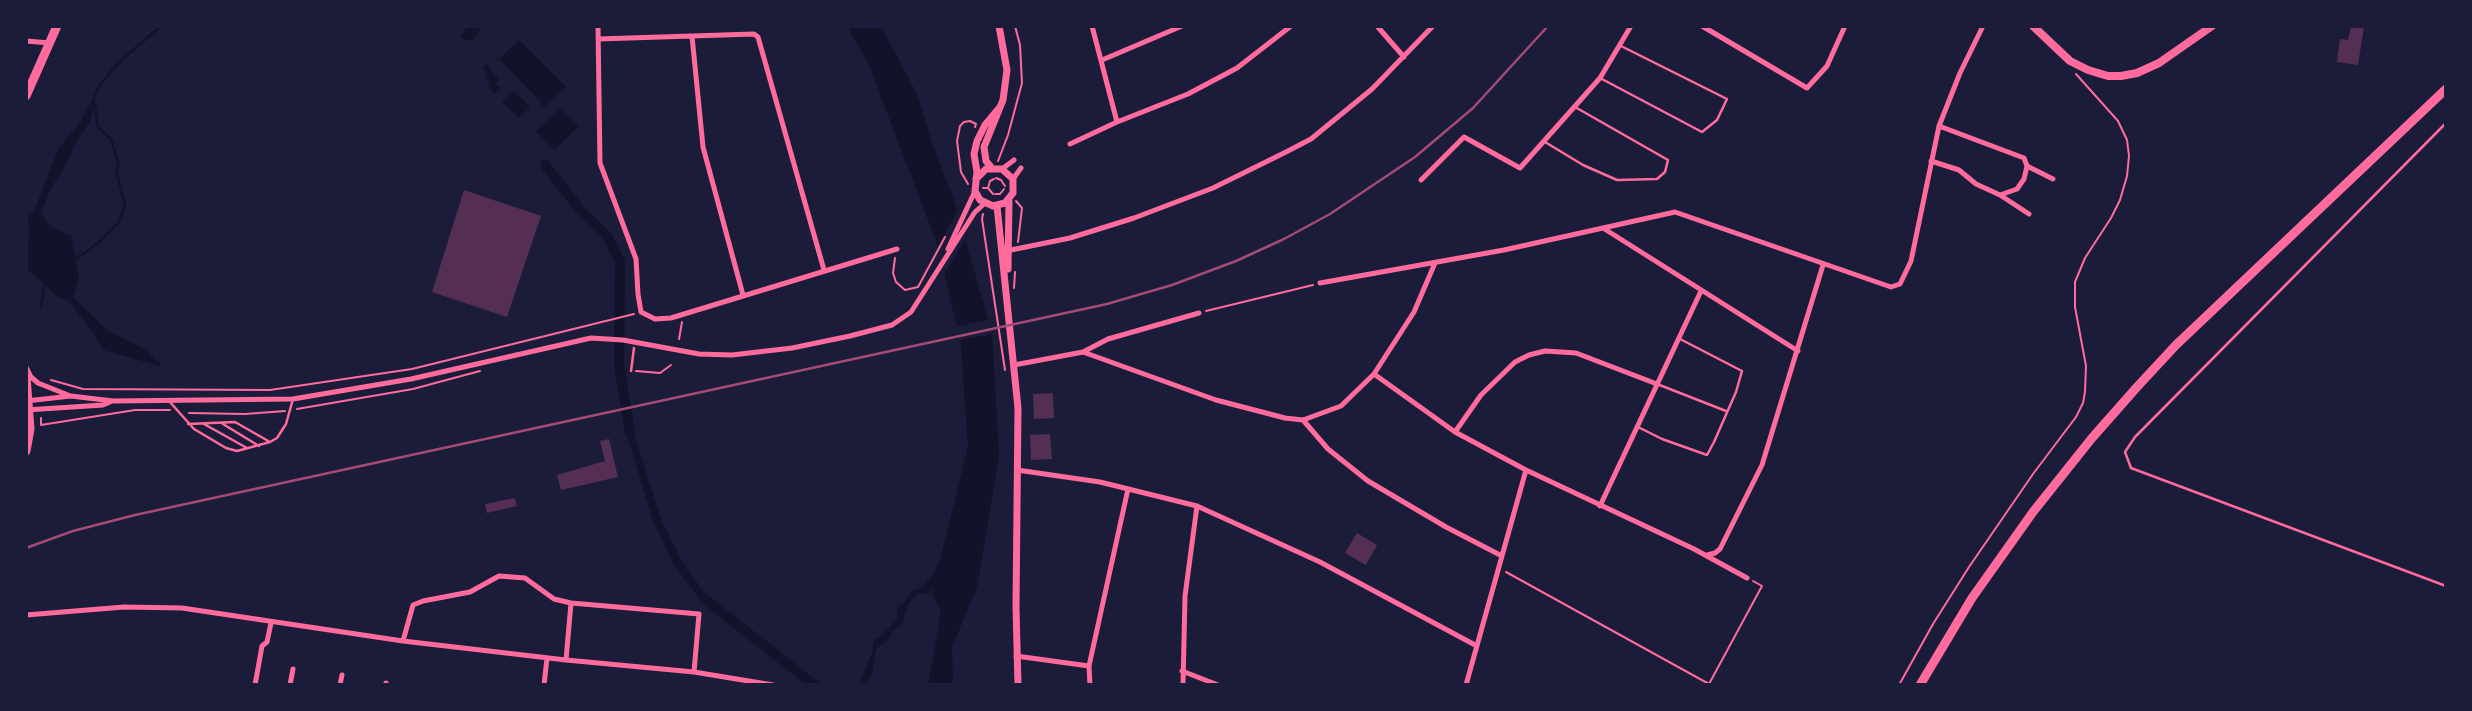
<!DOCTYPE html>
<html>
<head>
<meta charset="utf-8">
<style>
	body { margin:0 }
	#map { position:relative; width:2472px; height:711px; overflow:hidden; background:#1b1b3a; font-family:Merriweather,serif }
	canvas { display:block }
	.frame { position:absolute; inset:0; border:28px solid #1b1b3a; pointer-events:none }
</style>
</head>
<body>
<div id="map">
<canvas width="2472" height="711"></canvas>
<div class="frame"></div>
</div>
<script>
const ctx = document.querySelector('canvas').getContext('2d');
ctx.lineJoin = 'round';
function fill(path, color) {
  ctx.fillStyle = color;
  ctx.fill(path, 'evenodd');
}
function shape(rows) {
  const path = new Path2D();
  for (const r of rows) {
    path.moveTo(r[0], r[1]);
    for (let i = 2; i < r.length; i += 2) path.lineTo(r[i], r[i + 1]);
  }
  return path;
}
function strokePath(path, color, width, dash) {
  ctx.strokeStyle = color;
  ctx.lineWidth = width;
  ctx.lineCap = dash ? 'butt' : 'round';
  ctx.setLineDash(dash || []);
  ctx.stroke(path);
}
fill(shape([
	[468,26,482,26,472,41,469,39,466,41,460,37],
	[847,26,881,26,917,94,933,146,954,200,992,333,999,456,977,587,952,647,953,685,922,685,929,681,941,612,932,593,932,588,928,593,917,594,907,607,902,625,891,632,891,637,876,649,872,674,866,685,859,685,873,650,873,641,880,637,897,620,897,606,903,604,913,590,921,588,933,575,940,560,968,446,961,345,938,246,868,63],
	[519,40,566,87,544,109,539,104,541,102,499,59],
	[487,64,499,80,496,83,501,88,495,94,487,86,490,83,485,77,488,74,483,69],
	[514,91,530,107,519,118,502,102],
	[95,95,95,105,89,123,75,143,68,161,50,190,41,214,51,227,71,236,79,278,73,297,108,331,146,350,163,367,103,350,92,331,68,300,59,298,26,268,26,239,30,233,27,223,28,214,34,211,59,148,80,122],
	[560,107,579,126,555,150,536,131],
	[630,421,661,519,682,561,703,591,822,685,806,685,711,610,698,597,674,565,653,521,623,422]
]), '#12122b');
fill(shape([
	[960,206,968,234,943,277,936,250],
	[992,319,996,333,957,341,954,327]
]), '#1b1b3a');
strokePath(shape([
	[95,95,100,85,119,62,161,26],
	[75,260,98,243,118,223,125,205,116,170,119,166,111,139,98,127,95,105],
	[41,307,44,286]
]), '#12122b', 2.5);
strokePath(shape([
	[545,165,581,211,607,236,620,262,619,365,630,432]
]), '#12122b', 10);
fill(shape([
	[2351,26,2364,26,2358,65,2337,62,2340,39,2348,40],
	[464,190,541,216,507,317,432,292],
	[1053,393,1054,418,1034,419,1033,394],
	[1050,434,1052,459,1031,460,1030,435],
	[609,439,618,477,561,490,557,475,605,461,600,441],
	[515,498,517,506,487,513,485,504],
	[1357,533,1377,545,1366,565,1345,553]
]), '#542f53');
strokePath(shape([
	[998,161,1008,135,1022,83,1020,45,1015,26],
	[996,178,1001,180,1005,186],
	[968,184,961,172,957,141,960,126,964,122,970,121,976,124,975,127],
	[983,188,988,188,993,194],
	[988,188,990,181,994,179],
	[995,194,1000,194,1004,189],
	[1016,201,1022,208,1018,242],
	[983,214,982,219,1005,370],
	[895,258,893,273,896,282,905,290,918,287,945,237],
	[1014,288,1015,272],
	[1206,311,1313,285],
	[679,339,682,322],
	[636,371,660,373,671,365],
	[51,380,83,389,270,390,412,369,634,314],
	[297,409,413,389,480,371],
	[189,413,245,414,285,411],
	[41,418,41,425,135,410,170,410],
	[1506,572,1709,684],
	[1709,684,1762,586,1753,581],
	[1899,685,1933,624,1969,567,2033,474,2076,417,2083,403,2085,392,2086,366,2075,307,2075,282,2085,258,2111,218,2120,200,2127,176,2129,156,2127,140,2118,121,2076,74]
]), '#ff6b9d', 2);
strokePath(shape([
	[1600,78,1702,132,1717,120,1727,99,1619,45],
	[2446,123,2135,437,2125,452,2131,468,2446,586],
	[1545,142,1583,165,1617,180,1657,179,1665,172,1668,160,1575,107],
	[631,371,634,348],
	[1657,384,1726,411],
	[169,401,194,429,226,448,237,451,270,442,277,438,286,424,293,399],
	[188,424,235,422,270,442],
	[204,424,247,448],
	[223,424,259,446],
	[1638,427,1662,439,1707,455,1714,442,1736,392,1742,371,1680,339]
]), '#ff6b9d', 2.5);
strokePath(shape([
	[598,26,600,163,636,259,638,294,641,312,655,319,671,318,897,249],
	[1092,26,1117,122],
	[1377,26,1404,57],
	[1702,26,1807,88,1827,66,1845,26],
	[692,36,703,147,743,295],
	[598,39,754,34,758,37,824,270],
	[26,41,50,43],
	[1102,60,1182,26],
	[1070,144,1117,122,1188,94,1237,68,1291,26],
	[1931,161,1959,170,1976,184,2000,195,2017,189,2024,179,2027,166,2024,158,1939,126],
	[2027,166,2053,179],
	[1002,169,1014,160],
	[1013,179,1021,168],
	[1421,180,1464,137,1520,168,1600,78,1631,26],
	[2000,195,2029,214],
	[1603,228,1798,351],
	[948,249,975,191],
	[1006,251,1070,238,1134,218,1213,188,1286,152,1311,139,1372,89,1433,26],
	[1320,283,1504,250,1675,212,1891,287,1900,284,1911,261,1939,126,1960,73,1983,26],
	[1083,352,1108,339,1199,313],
	[1014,365,1083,352,1216,400,1285,418,1303,420,1341,406,1374,374,1414,312,1435,263],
	[26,367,31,377,38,383,68,395],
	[1374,374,1455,432,1526,470,1694,549,1747,578],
	[26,401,71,396,113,401,293,399,411,379,591,338,623,340,699,354,732,355,792,348,850,336,892,325,911,312,975,212,984,204],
	[26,410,103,405,110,402],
	[1303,420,1328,449,1368,481,1446,527,1502,556],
	[1455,432,1481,395,1515,362,1529,355,1545,351,1576,353,1657,384],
	[1017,470,1100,482,1197,506,1320,562,1477,646],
	[1600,506,1701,291],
	[1707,555,1715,553,1720,549,1762,465,1823,265],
	[26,615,124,607,182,608,403,641,566,660,694,672,773,685],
	[403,641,413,605,423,601,470,592,499,576,525,578,554,599,571,603],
	[1016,656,1089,666],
	[566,660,571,603,699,614,694,672],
	[1182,671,1218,685],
	[255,685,262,646,267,642,271,623],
	[290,685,293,669],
	[340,685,342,675],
	[386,685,386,683],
	[544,685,547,658],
	[1090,685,1089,666,1128,489],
	[1183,685,1185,596,1197,506],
	[1466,685,1526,470]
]), '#ff6b9d', 5);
strokePath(shape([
	[991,167,986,161,984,147,1003,100,1007,70,999,26],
	[976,179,986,169,1002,169,1013,179,1013,193,1005,203,993,206,980,200,975,191,977,172,974,154,977,141,985,125,1000,107],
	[997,206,1018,408,1016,607,1018,685],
	[1008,269,1009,201]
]), '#ff6b9d', 7);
strokePath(shape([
	[2033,26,2070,61,2088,70,2108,76,2121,76,2137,73,2159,63,2212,26]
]), '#ff6b9d', 8);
strokePath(shape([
	[26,96,57,26],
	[26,376,30,429,26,451],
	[1920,685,1972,598,2033,512,2092,438,2137,387,2176,345,2446,89]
]), '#ff6b9d', 9);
strokePath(shape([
	[26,548,73,531,135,515,1107,304,1172,285,1236,261,1284,239,1330,214,1415,157,1473,108,1548,26]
]), '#a44b75', 2.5);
</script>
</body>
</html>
